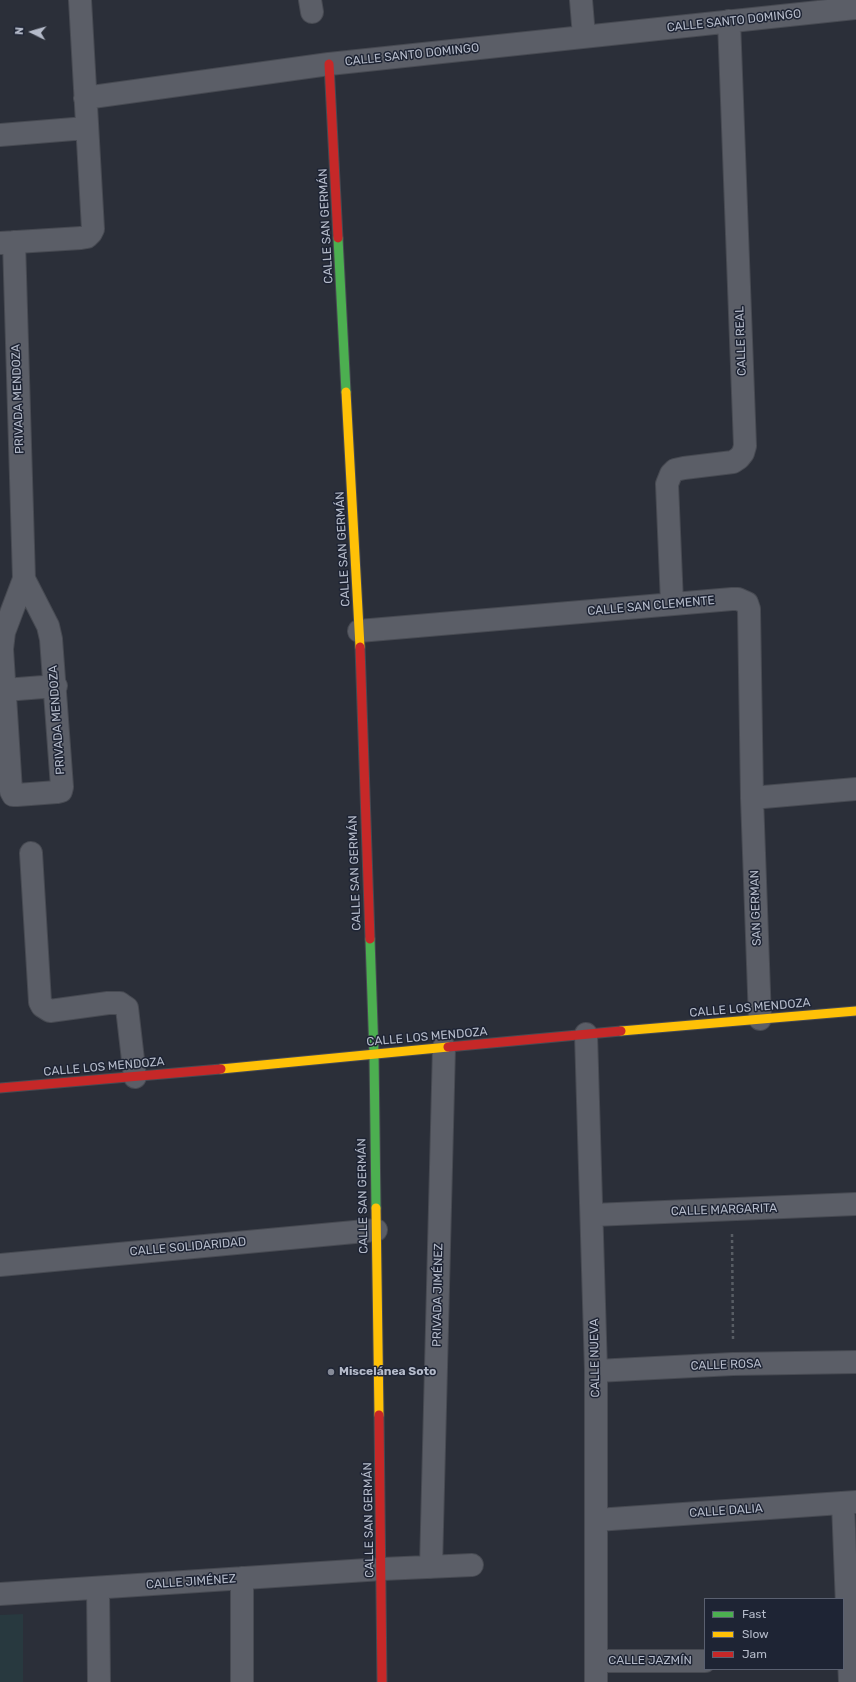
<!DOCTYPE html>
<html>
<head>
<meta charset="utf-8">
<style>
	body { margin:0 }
	#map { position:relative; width:856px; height:1682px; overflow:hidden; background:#2b2f39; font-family:Rubik,sans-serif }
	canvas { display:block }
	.legend { position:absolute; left:704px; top:1598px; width:140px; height:72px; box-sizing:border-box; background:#1e2434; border:1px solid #5a6070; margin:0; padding:5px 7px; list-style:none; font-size:12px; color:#b5bbca }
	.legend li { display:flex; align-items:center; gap:8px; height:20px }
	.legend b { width:20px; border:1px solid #5a6070 }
	.north { position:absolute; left:12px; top:12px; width:40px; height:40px; -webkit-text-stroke:3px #1e2434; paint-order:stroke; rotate:275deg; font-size:11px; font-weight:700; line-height:16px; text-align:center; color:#b5bbca }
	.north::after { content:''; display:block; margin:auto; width:14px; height:18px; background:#b5bbca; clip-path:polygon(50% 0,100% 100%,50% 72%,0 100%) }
</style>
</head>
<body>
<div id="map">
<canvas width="856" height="1682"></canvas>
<ul class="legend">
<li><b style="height:5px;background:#4caf50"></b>Fast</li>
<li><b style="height:5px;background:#ffc107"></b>Slow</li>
<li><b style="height:5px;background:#c62828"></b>Jam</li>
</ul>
<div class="north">N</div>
</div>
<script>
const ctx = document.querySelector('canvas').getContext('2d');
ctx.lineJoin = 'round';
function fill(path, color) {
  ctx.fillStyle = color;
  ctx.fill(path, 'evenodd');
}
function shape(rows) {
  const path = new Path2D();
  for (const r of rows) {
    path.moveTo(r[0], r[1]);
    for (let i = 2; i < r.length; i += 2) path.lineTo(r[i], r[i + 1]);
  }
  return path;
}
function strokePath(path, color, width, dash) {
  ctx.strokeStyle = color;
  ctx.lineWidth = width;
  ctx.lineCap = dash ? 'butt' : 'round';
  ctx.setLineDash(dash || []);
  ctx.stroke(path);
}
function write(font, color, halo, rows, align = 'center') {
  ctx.font = font + ' Rubik,sans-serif';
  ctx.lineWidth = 3;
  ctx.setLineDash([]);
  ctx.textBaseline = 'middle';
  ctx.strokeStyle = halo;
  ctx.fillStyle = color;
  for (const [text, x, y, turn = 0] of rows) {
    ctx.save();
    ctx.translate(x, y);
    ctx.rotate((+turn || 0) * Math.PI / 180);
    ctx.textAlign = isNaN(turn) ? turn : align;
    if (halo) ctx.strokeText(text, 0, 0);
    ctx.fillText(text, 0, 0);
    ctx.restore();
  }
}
fill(shape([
	[23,1614,23,1682,0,1682,0,1615]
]), '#28393f');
const street = shape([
	[310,0,312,12],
	[581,0,584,36],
	[85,98,329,64,856,8],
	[0,135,86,128],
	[14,242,24,579],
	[0,243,81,238,87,237,91,233,93,229,80,0],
	[24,579,48,626,51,639,62,787,61,791,57,792,17,795,13,795,11,791,2,649,4,632,24,579],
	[672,603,667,484,671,474,675,470,684,468,733,462,739,458,743,453,745,446,729,21],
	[359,631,732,599,738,599,747,603,749,609,752,798,760,1019],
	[5,690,56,686],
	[752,798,856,789],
	[31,853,40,1002,42,1006,50,1011,108,1003,120,1003,124,1006,127,1008,135,1077],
	[586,1034,596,1371,596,1682],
	[593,1215,856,1204],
	[0,1265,376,1230],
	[596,1371,733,1364,856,1362],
	[843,1503,850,1682],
	[597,1520,856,1502],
	[431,1567,444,1047],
	[242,1578,242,1682],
	[98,1588,99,1682],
	[0,1594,382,1569,472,1565],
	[596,1661,705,1661]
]);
const fast = shape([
	[338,238,346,392],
	[370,939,374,1054,376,1208]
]);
const slow = shape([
	[346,392,360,647],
	[621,1031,856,1011],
	[221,1069,448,1047],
	[376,1208,379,1415]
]);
const jam = shape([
	[329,64,338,238],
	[360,647,370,939],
	[448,1047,621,1031],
	[0,1088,221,1069],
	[379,1415,382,1682]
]);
strokePath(street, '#474a52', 24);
strokePath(fast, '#474a52', 11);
strokePath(slow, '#474a52', 11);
strokePath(jam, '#474a52', 11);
strokePath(shape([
	[732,1234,733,1339]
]), '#585d64', 2.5, [3, 3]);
strokePath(street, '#5b5e67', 22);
strokePath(fast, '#4caf50', 9);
strokePath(slow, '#ffc107', 9);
strokePath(jam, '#c62828', 9);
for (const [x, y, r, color] of [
	[331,1372,4,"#858a97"]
]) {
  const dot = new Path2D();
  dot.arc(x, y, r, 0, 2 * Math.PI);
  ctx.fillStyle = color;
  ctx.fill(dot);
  strokePath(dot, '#1e2434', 1.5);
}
write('12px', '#b5bbca', '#1e2434', [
	["CALLE SANTO DOMINGO",734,21,-6],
	["CALLE SANTO DOMINGO",412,55,-6],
	["CALLE SAN GERMÁN",326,226,-93],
	["CALLE REAL",741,341,-92],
	["PRIVADA MENDOZA",18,399,-92],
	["CALLE SAN GERMÁN",343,549,-93],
	["CALLE SAN CLEMENTE",651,606,-5],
	["PRIVADA MENDOZA",57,720,-94],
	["CALLE SAN GERMÁN",355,873,-92],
	["SAN GERMAN",756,908,-92],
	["CALLE LOS MENDOZA",750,1008,-5],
	["CALLE LOS MENDOZA",427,1037,-5],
	["CALLE LOS MENDOZA",104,1067,-5],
	["CALLE SAN GERMÁN",363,1196,-91],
	["CALLE MARGARITA",724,1210,-2],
	["CALLE SOLIDARIDAD",188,1247,-5],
	["PRIVADA JIMÉNEZ",438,1295,-89],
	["CALLE NUEVA",595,1358,-91],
	["CALLE ROSA",726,1365,-2],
	["CALLE DALIA",726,1511,-4],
	["CALLE SAN GERMÁN",369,1520,-91],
	["CALLE JIMÉNEZ",191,1582,-4],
	["CALLE JAZMÍN",650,1661]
]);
write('bold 12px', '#b5bbca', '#1e2434', [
	["Miscelánea Soto",339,1372]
], 'left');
</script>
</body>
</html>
